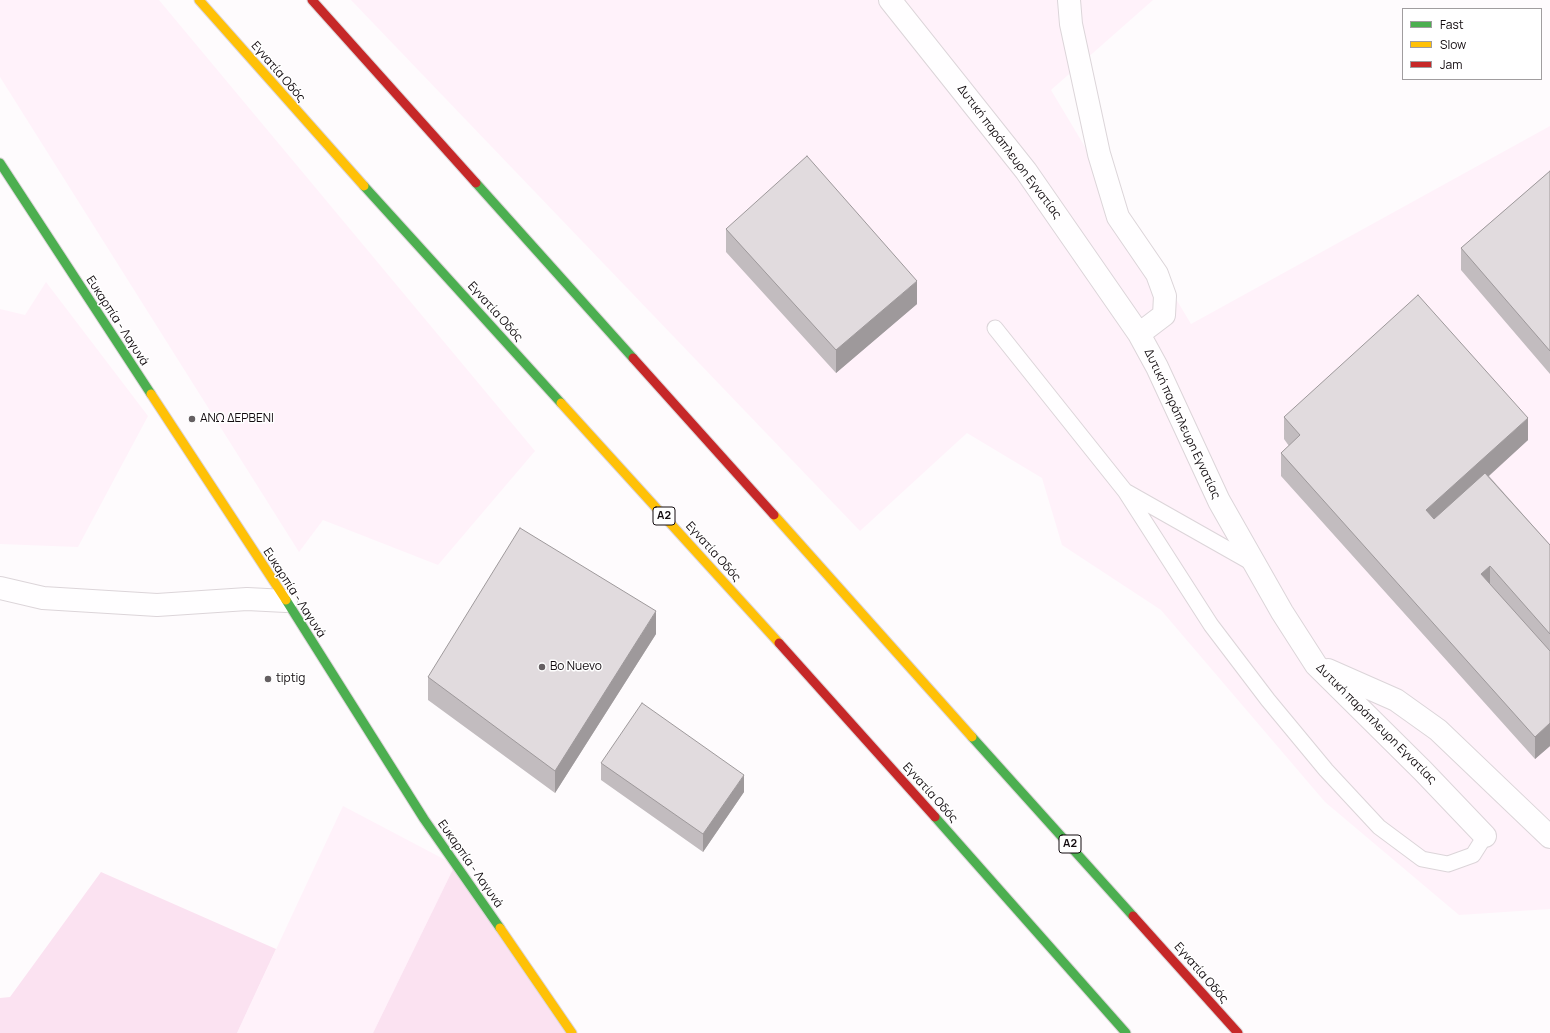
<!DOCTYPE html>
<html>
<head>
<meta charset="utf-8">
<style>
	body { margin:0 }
	#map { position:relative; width:1550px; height:1033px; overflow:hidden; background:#fefbfd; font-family:Manrope,sans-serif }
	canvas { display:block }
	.legend { position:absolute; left:1402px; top:8px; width:140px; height:72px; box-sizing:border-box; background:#fff; border:1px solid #a09d9f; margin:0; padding:5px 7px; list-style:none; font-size:12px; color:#120b0f }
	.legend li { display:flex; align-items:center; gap:8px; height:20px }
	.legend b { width:20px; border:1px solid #a09d9f }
</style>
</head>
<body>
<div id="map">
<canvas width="1550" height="1033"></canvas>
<ul class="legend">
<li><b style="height:5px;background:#4caf50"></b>Fast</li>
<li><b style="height:5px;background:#ffc107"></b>Slow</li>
<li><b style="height:5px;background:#c62828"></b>Jam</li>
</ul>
</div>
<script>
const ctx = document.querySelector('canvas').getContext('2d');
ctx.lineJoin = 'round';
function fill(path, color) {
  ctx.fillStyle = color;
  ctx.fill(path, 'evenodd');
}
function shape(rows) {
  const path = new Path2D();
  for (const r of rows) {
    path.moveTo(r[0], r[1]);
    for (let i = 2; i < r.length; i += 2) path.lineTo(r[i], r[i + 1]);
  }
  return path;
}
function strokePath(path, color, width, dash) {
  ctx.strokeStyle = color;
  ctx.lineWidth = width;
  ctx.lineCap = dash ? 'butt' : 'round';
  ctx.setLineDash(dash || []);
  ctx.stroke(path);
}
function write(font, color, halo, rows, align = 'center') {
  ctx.font = font + ' Manrope,sans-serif';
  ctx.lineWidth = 3;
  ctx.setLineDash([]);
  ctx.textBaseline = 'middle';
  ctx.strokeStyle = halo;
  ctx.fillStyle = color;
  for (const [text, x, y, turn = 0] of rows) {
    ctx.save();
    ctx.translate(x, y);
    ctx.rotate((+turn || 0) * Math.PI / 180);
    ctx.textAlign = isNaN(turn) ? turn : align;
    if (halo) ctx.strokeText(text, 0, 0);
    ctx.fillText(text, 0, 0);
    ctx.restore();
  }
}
fill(shape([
	[0,0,159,0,535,451,438,565,323,520,299,552,0,77],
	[351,0,1153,0,1051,90,1191,324,1550,126,1550,909,1459,915,1325,802,1161,610,1062,545,1042,478,967,433,860,531],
	[46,282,148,416,78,547,0,544,0,309,25,315],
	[343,806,455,865,373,1033,237,1033]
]), '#fff2fa');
fill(shape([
	[455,865,572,1033,373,1033],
	[101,872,276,949,237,1033,0,1033,0,998,10,997]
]), '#fbe2f1');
const lane = shape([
	[995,328,1125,491,1254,564],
	[1125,491,1211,625,1268,700,1326,770,1379,827,1422,859,1448,864,1473,855,1485,836]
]);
const street = shape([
	[890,0,1026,171,1139,334,1157,367,1219,501,1282,612,1316,665,1423,771,1485,836],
	[1069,0,1071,24,1099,154,1118,217,1157,274,1165,296,1164,315,1139,334],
	[0,588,43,598,157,605,247,599,286,601],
	[1328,670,1396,700,1438,730,1550,837]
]);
const fast = shape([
	[0,163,151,394],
	[476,183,633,358],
	[364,186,561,403],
	[286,600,424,819,500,928],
	[972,737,1133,916],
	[935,817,1126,1033]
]);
const slow = shape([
	[199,0,364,186],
	[151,394,286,600],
	[561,403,779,643],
	[774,515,972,737],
	[500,928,572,1033]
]);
const jam = shape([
	[312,0,476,183],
	[633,358,774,515],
	[779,643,935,817],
	[1133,916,1238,1033]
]);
strokePath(lane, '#dcd5d9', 17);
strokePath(street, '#dcd5d9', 24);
strokePath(fast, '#dcd5d9', 11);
strokePath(slow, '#dcd5d9', 11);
strokePath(jam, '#dcd5d9', 11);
strokePath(lane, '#fffeff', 15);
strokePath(street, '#fffeff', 22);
strokePath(fast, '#4caf50', 9);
strokePath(slow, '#ffc107', 9);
strokePath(jam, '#c62828', 9);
fill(shape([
	[1550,171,1550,374,1461,270,1461,248],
	[726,229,917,304,836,373,726,252],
	[1284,417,1528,440,1489,476,1550,545,1550,746,1535,759,1281,476,1281,453,1289,446,1284,439],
	[656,634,555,793,428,700,428,677],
	[601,763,744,792,703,852,601,780]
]), '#c2bcbf');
fill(shape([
	[917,281,917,304,836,373,836,350],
	[1528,418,1528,440,1426,533,1426,510],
	[1490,566,1490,589,1481,574],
	[656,611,656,634,555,793,555,771],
	[1550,723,1550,746,1535,759,1535,737],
	[744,775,744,792,703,852,703,834]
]), '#9e999b');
const building = shape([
	[807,156,917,281,836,350,726,229,807,156],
	[1550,171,1550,351,1461,248,1550,171],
	[1418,295,1528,418,1426,510,1434,519,1485,473,1550,545,1550,634,1490,566,1481,574,1550,651,1550,723,1535,737,1281,453,1300,435,1284,417,1418,295],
	[520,528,656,611,555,771,428,677,520,528],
	[642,703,744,775,703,834,601,763,642,703]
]);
fill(building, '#e1dbde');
strokePath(building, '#9e999b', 1);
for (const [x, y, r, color] of [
	[192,419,4,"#655f62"],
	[542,667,4,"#655f62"],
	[268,679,4,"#655f62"]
]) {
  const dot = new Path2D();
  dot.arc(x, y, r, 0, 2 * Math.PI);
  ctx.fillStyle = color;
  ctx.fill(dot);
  strokePath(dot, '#fff', 1.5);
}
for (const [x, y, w] of [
	[664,516,22],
	[1070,844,22]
]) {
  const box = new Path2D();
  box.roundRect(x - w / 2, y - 9, w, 18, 3);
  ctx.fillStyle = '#fff';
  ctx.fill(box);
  strokePath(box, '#120b0f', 1);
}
write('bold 11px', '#120b0f', null, [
	["Α2",664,516],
	["Α2",1070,844]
]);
write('12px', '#120b0f', '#fff', [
	["Εγνατία Οδός",278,72,49],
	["Δυτική παράπλευρη Εγνατίας",1009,152,53],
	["Εγνατία Οδός",495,312,48],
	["Ευκαρπία - Λαγυνά",117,321,57],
	["Δυτική παράπλευρη Εγνατίας",1182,424,65],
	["Εγνατία Οδός",713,552,48],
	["Ευκαρπία - Λαγυνά",294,593,57],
	["Δυτική παράπλευρη Εγνατίας",1376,724,45],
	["Εγνατία Οδός",930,793,48],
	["Ευκαρπία - Λαγυνά",470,864,55],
	["Εγνατία Οδός",1201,973,49]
]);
write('12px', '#120b0f', '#fff', [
	["ΑΝΩ ΔΕΡΒΕΝΙ",200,419],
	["Bo Nuevo",550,667],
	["tiptig",276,679]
], 'left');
</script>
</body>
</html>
